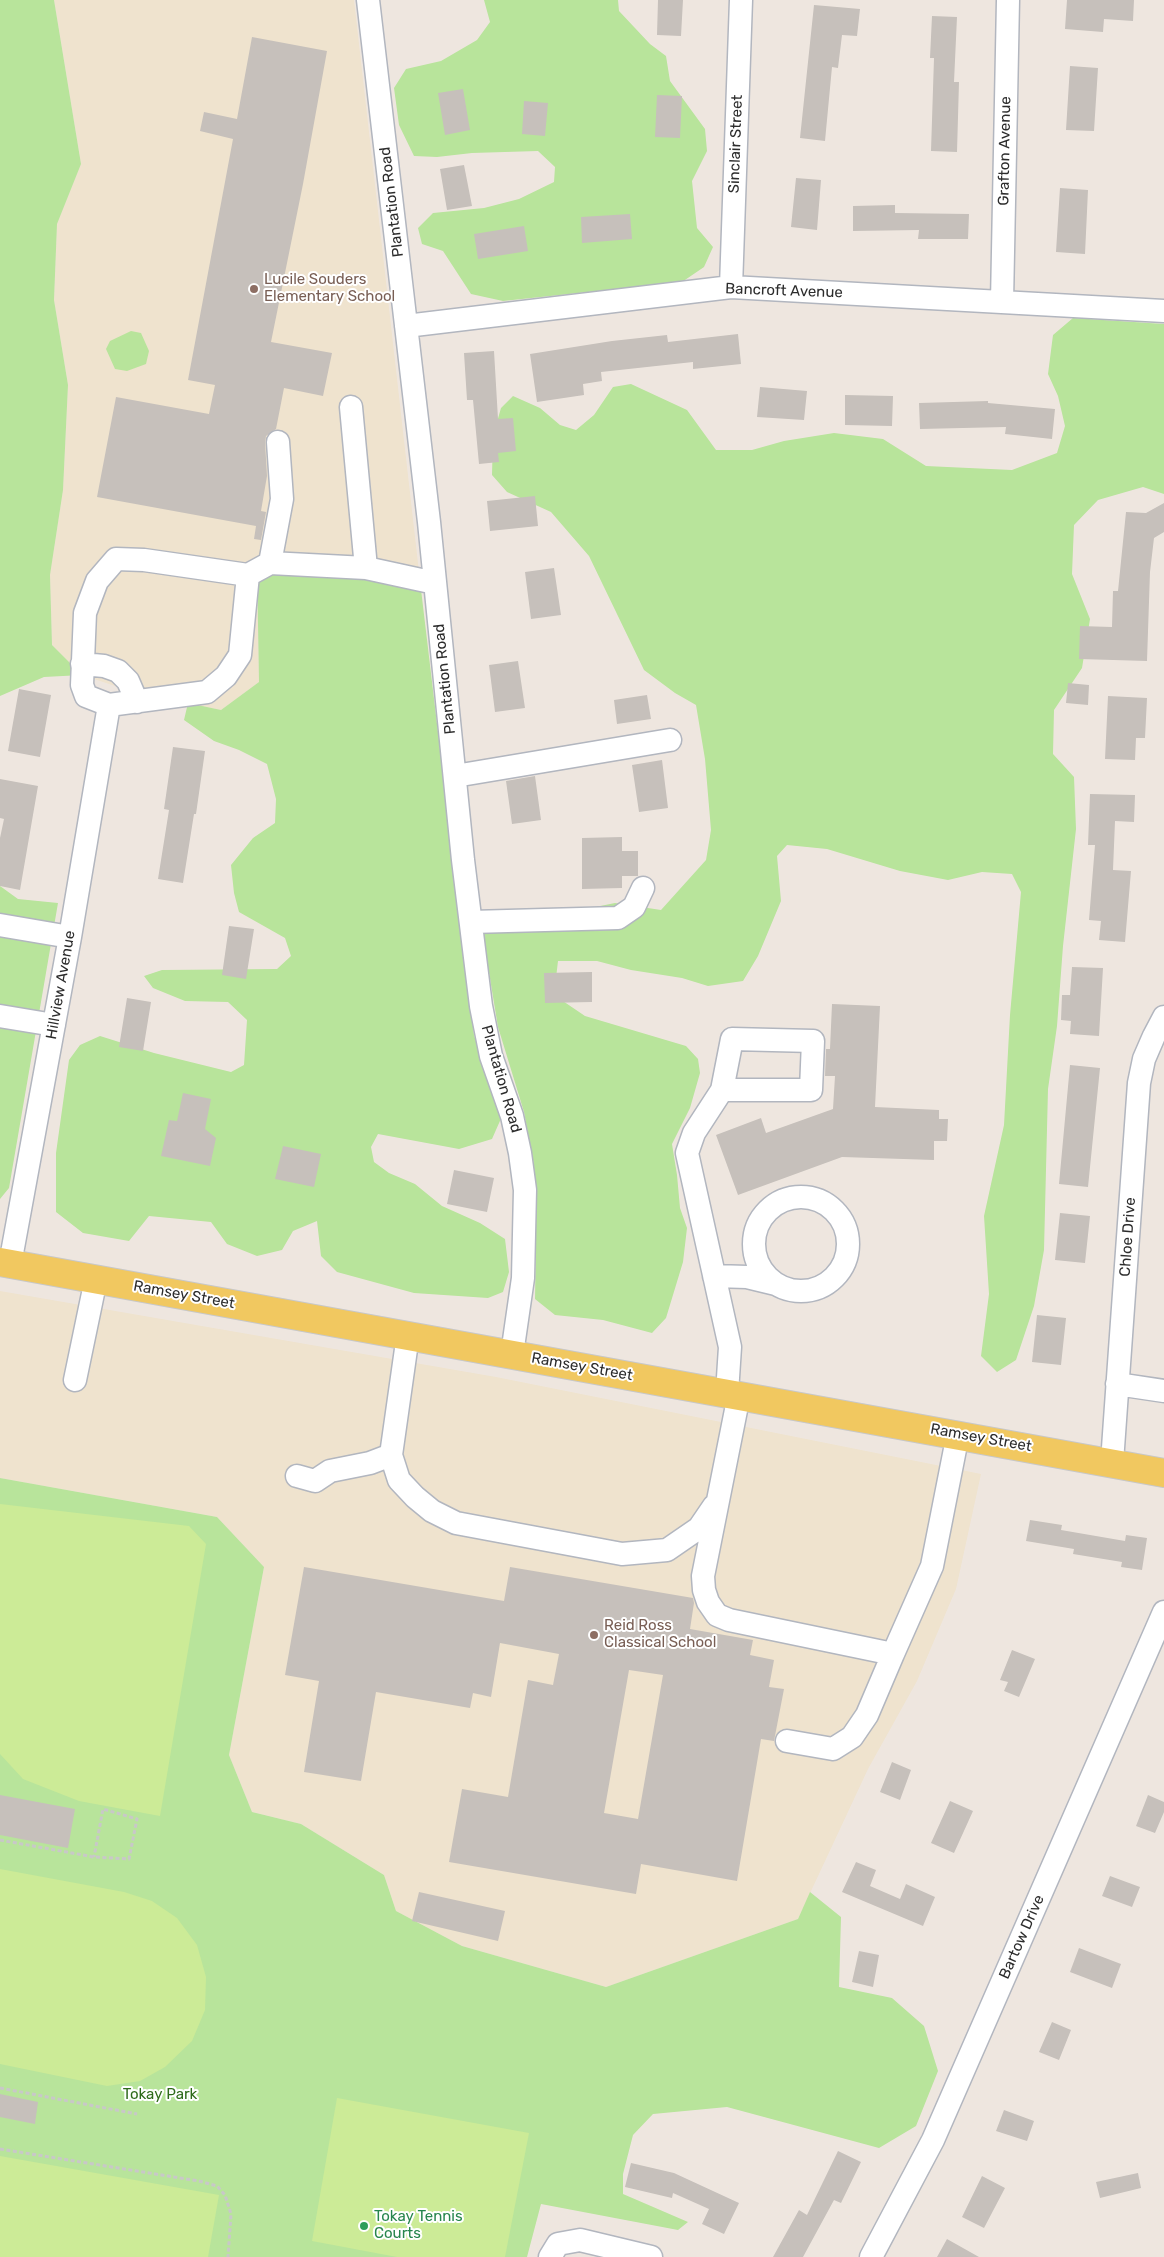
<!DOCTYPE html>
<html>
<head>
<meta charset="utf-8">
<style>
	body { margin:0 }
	canvas { display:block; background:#eee6df }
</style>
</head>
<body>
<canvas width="1164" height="2257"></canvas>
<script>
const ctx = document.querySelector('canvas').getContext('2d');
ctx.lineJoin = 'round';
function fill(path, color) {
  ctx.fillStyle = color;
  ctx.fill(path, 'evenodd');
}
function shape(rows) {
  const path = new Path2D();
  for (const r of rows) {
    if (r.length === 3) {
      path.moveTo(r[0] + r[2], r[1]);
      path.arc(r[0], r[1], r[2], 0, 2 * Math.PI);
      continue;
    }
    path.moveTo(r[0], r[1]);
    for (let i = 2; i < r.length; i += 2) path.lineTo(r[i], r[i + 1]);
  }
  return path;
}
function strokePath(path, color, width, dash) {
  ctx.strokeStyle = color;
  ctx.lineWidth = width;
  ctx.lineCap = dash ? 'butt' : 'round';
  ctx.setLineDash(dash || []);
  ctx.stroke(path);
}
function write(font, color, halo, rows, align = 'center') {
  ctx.font = font + ' Rubik,sans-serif';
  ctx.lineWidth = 4;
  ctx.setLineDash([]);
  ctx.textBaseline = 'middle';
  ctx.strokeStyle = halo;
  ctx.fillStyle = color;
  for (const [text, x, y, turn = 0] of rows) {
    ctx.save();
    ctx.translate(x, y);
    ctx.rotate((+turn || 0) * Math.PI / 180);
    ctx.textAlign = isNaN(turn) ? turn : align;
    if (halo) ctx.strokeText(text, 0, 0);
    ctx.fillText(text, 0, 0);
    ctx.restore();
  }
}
fill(shape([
	[54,0,354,0,420,581,257,567,259,682,221,710,136,693,82,675,52,645,50,575,63,490,68,385,54,300,57,224,81,164],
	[0,1291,496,1377,981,1474,956,1589,917,1681,868,1769,798,1919,606,1987,462,1946,396,1911,384,1875,301,1824,252,1812,229,1755,264,1567,217,1517,0,1478]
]), '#efe3ce');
fill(shape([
	[0,0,54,0,81,164,57,224,54,300,68,385,63,490,50,575,52,645,82,675,44,677,0,696],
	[484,0,618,0,619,11,650,44,666,56,670,81,705,129,707,151,692,181,697,228,713,247,704,267,682,282,503,301,471,294,443,251,422,244,418,228,433,213,484,208,519,199,554,182,555,167,538,151,472,153,437,157,414,156,399,125,394,88,406,69,441,61,477,40,490,22],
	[1073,318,1164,324,1164,494,1143,487,1098,500,1074,525,1072,574,1090,619,1082,668,1054,710,1053,754,1074,777,1076,829,1063,946,1057,1026,1048,1089,1044,1250,1034,1306,1016,1360,997,1372,981,1356,989,1294,984,1216,1004,1125,1010,1015,1021,892,1012,874,982,872,948,880,900,871,827,849,787,845,777,856,781,901,758,956,743,981,708,986,682,978,631,970,597,961,558,961,554,995,585,1016,686,1046,698,1059,700,1073,690,1108,672,1144,677,1175,680,1208,687,1228,683,1262,666,1318,652,1333,603,1320,555,1315,535,1299,536,1240,534,1165,524,1112,498,1027,482,930,615,903,661,910,706,860,711,830,705,759,696,705,675,693,644,670,589,556,551,512,507,492,492,475,493,436,501,408,513,396,540,408,560,425,576,430,594,415,613,387,631,384,687,410,716,450,752,450,784,441,834,433,883,439,926,466,1012,470,1057,453,1065,426,1058,396,1048,374,1053,335],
	[131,331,141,333,149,351,146,364,127,371,115,369,106,349,110,341],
	[257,566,420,581,474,1035,484,1068,503,1114,492,1139,459,1149,378,1134,371,1147,374,1162,389,1173,415,1184,442,1206,480,1223,505,1239,509,1272,503,1292,488,1298,414,1293,337,1272,321,1256,317,1221,293,1231,282,1250,257,1256,227,1244,211,1222,149,1216,129,1241,83,1233,56,1212,56,1153,69,1060,80,1045,100,1036,154,1053,231,1072,244,1065,247,1020,228,1002,185,1001,153,988,144,976,162,970,277,969,291,956,285,938,239,912,234,893,231,865,253,838,275,823,276,799,267,764,239,750,214,741,184,720,188,703,221,710,259,682],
	[0,886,18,899,58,903,9,1188,0,1199],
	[0,1478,217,1517,264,1567,229,1755,252,1812,301,1824,384,1875,396,1911,462,1946,606,1987,798,1919,810,1892,841,1917,839,1987,892,1998,924,2026,938,2071,916,2126,879,2148,727,2107,653,2114,633,2135,623,2174,623,2194,688,2222,678,2230,541,2204,527,2257,0,2257]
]), '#b8e49b');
fill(shape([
	[0,1504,189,1526,206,1544,160,1816,79,1801,23,1779,0,1754],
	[0,1869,124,1892,152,1901,177,1918,197,1945,206,1977,205,2010,192,2041,165,2067,140,2081,107,2086,0,2064],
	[337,2098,529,2133,505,2257,397,2257,312,2241],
	[0,2156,219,2195,208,2257,0,2257]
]), '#cceb97');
fill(shape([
	[658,0,683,0,681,36,657,35],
	[1067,0,1134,0,1133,21,1104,19,1103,32,1065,29],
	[814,5,860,9,857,36,842,35,838,68,832,67,825,141,800,138],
	[932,16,957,17,954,82,959,82,957,152,931,151,934,58,930,58],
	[252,37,327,51,303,184,271,342,332,353,323,396,284,388,276,429,266,436,265,442,267,476,261,511,266,512,261,540,254,539,256,526,97,497,116,397,209,414,215,385,188,380,233,139,200,131,204,112,237,119],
	[1070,66,1098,68,1094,131,1066,130],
	[463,89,470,130,445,135,438,93],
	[657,95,682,96,680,138,655,137],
	[524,101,548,103,545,136,522,134],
	[464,165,472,206,447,210,440,169],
	[796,178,821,180,817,230,791,227],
	[1060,188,1088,190,1085,254,1056,252],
	[895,205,895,213,969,214,968,239,918,239,919,230,853,231,853,206],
	[630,214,632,239,582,243,581,217],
	[524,226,528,251,478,259,474,234],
	[738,334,741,364,693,369,693,362,601,372,602,381,583,384,584,395,537,402,530,354,612,341,667,335,668,342],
	[494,351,498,419,513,418,516,451,498,453,499,462,479,464,473,400,467,400,464,353],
	[760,387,807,391,804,420,757,417],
	[845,395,893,396,892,426,845,425],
	[988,401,988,403,1055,409,1052,439,1005,434,1006,427,920,429,919,403],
	[535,496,538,526,490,531,487,501],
	[1164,503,1164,532,1154,538,1150,572,1147,661,1079,659,1080,626,1112,627,1113,591,1118,591,1126,512,1146,513],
	[554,568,561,615,531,619,525,572],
	[518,661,525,708,495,712,489,665],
	[1068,683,1089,685,1088,705,1066,703],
	[19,689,51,695,40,757,8,751],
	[647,695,651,719,617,724,614,700],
	[1108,696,1147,698,1145,738,1136,738,1135,760,1105,759],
	[173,747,205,751,196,814,194,814,183,883,158,879,169,810,164,809],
	[662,760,668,808,639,812,632,765],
	[535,776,541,820,512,824,506,781],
	[0,779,38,786,20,890,0,886,0,838,4,819,0,818],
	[1090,794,1135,795,1134,822,1115,821,1113,870,1131,871,1125,942,1099,940,1101,921,1089,920,1095,845,1088,845],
	[622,837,622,851,638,851,638,876,622,876,622,888,582,889,582,838],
	[229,926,254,929,246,979,222,975],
	[1072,967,1103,968,1099,1036,1070,1034,1071,1021,1061,1020,1062,995,1070,995],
	[592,972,592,1002,545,1003,544,973],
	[127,998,151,1002,143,1051,119,1047],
	[832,1004,880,1006,875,1107,939,1110,939,1119,948,1119,947,1141,934,1141,934,1160,842,1157,738,1195,716,1135,761,1118,766,1133,833,1109,835,1076,825,1076,826,1049,830,1049],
	[1070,1065,1100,1068,1088,1187,1059,1184],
	[183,1093,211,1099,205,1129,216,1138,210,1166,161,1156,169,1120,177,1121],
	[283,1146,321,1154,314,1187,275,1179],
	[454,1170,494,1178,487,1212,447,1204],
	[1060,1213,1090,1216,1085,1263,1055,1260],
	[1037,1315,1066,1318,1061,1365,1032,1362],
	[1030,1520,1062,1525,1061,1530,1125,1541,1126,1535,1147,1538,1142,1570,1121,1567,1122,1562,1073,1554,1074,1549,1026,1541],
	[304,1567,504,1601,510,1567,693,1598,694,1603,690,1629,753,1640,750,1655,774,1660,769,1687,784,1689,774,1741,761,1739,737,1881,641,1864,636,1894,449,1862,462,1789,508,1797,528,1680,553,1685,559,1654,500,1643,491,1697,473,1693,470,1708,376,1692,361,1781,304,1772,319,1681,285,1675],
	[629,1670,663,1675,638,1819,604,1813],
	[1012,1650,1035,1659,1019,1697,1004,1691,1008,1682,1000,1680],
	[892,1762,911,1770,900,1800,880,1792],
	[0,1795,75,1809,68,1848,0,1835],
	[1148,1795,1164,1802,1164,1812,1155,1833,1136,1826],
	[950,1801,973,1811,954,1853,931,1843],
	[856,1862,876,1870,870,1886,900,1899,906,1884,935,1897,923,1926,842,1892],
	[1110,1876,1140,1887,1132,1907,1102,1896],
	[419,1892,505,1911,498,1941,412,1921],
	[1079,1948,1121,1964,1112,1988,1070,1972],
	[859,1951,879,1955,873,1987,852,1982],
	[1052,2022,1071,2030,1059,2060,1039,2052],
	[0,2094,38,2102,35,2124,0,2117],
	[1004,2110,1034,2121,1027,2141,996,2131],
	[838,2151,861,2162,841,2203,834,2200,803,2257,773,2257,799,2210,807,2215],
	[631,2163,674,2173,739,2203,724,2234,702,2224,709,2209,673,2193,672,2198,625,2187],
	[1138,2173,1141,2188,1100,2198,1096,2182],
	[982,2176,1005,2188,984,2228,962,2217],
	[947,2239,979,2257,937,2257]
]), '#c6c0bb');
const minor = shape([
	[368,0,429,522,463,860,481,1006,491,1056,512,1116,520,1153,525,1190,523,1278,512,1354],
	[731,287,741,0],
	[1002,302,1008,0],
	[406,326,731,287,1164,311],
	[351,407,366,568],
	[270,563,282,499,278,442],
	[248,575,240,655,226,676,207,692,109,705,86,696,82,685,85,613,97,581,116,559,144,560,248,575,270,563,366,568,435,583],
	[82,664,104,666,118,671,128,681,137,702],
	[455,776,670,740],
	[471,922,618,918,634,907,643,888],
	[0,925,70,937],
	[0,1016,54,1025],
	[722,1090,811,1090,813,1041,732,1039,722,1090,694,1133,687,1153,730,1347,727,1393],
	[801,1244,47],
	[10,1264,70,937,109,705],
	[714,1276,747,1277,776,1284],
	[408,1335,391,1455,399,1480,415,1497,432,1511,456,1523,622,1554,667,1550,699,1528,714,1506],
	[75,1380,96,1279],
	[1117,1384,1164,1391],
	[739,1395,703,1576,704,1590,708,1602,717,1615,729,1620,893,1654,932,1566,958,1434],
	[1112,1462,1139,1083,1144,1059,1154,1036,1164,1017],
	[297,1476,315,1481,330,1471,370,1463,391,1455],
	[787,1741,833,1749,852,1737,867,1715,893,1654],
	[550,2257,558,2244,580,2240,651,2257],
	[871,2257,933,2140,1164,1612]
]);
const major = shape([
	[0,1262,1164,1473]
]);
strokePath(minor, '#b2b6bf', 25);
strokePath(major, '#c8c8c8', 30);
strokePath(shape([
	[0,1840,94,1857,129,1859,137,1819,103,1809,94,1857],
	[0,2088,137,2114],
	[0,2149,199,2181,217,2186,225,2195,231,2214,228,2257]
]), '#c8c8c8', 3, [4, 2.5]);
strokePath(minor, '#fff', 22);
strokePath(major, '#f1c860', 28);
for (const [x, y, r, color] of [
	[254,289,5,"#8d6e63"],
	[594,1635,5,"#8d6e63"],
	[364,2226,5,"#2e9e5b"]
]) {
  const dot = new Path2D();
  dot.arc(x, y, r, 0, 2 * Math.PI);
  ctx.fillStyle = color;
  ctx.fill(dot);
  strokePath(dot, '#fff', 2);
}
write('15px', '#2c2c2c', '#fff', [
	["Sinclair Street",736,144,-88],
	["Grafton Avenue",1005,151,-89],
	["Plantation Road",392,202,-97],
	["Bancroft Avenue",784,291,2],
	["Plantation Road",445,679,-96],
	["Hillview Avenue",61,985,-80],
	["Plantation Road",501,1079,74],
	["Chloe Drive",1128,1237,-86],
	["Ramsey Street",184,1295,10],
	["Ramsey Street",582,1367,10],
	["Ramsey Street",981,1438,10],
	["Bartow Drive",1022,1937,-66]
]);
write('15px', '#785e54', '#fff', [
	["Lucile Souders",264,280],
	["Elementary School",264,297],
	["Reid Ross",604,1626],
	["Classical School",604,1643]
], 'left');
write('15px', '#2f6b1b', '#fff', [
	["Tokay Park",160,2095]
]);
write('15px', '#27864d', '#fff', [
	["Tokay Tennis",374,2217],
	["Courts",374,2234]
], 'left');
</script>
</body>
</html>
